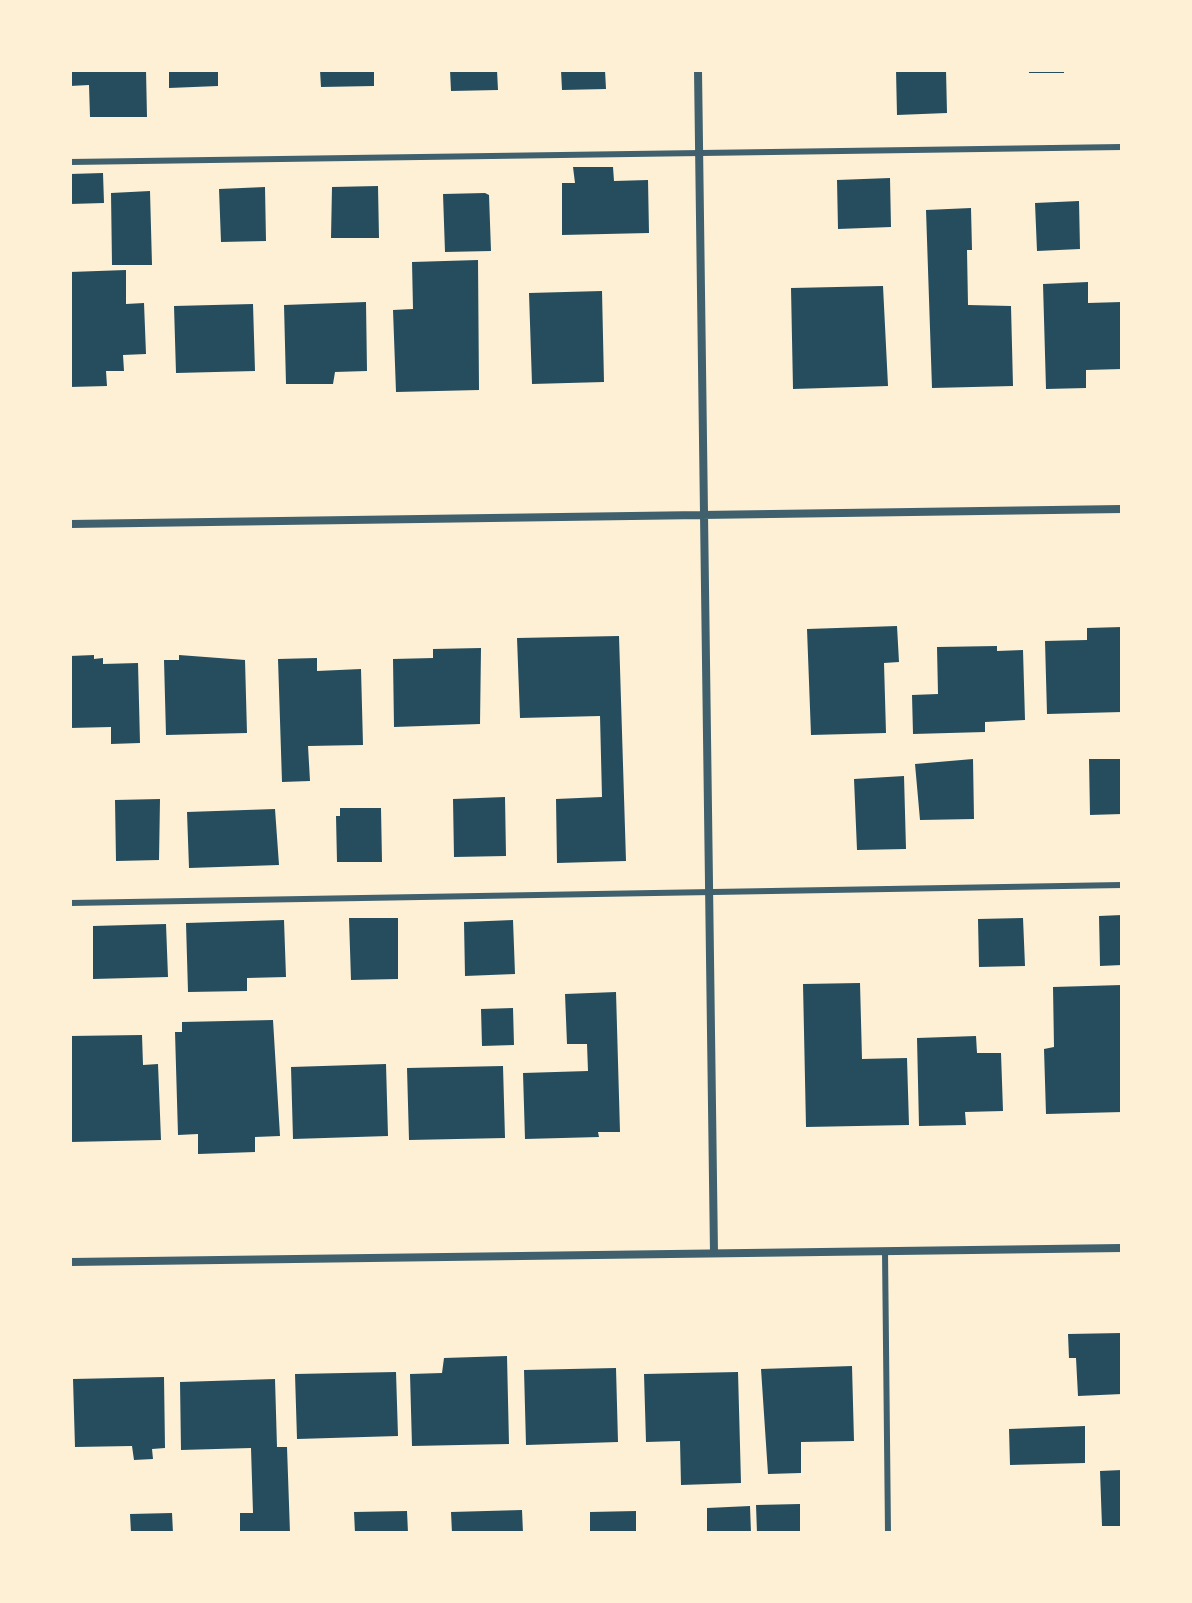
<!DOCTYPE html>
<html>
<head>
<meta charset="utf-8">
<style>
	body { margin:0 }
	#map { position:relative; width:1192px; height:1603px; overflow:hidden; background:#fdf0d5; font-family:"DM Sans",sans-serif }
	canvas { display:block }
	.frame { position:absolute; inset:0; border:72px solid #fdf0d5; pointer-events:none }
</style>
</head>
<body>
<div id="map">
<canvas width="1192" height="1603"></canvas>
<div class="frame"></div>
</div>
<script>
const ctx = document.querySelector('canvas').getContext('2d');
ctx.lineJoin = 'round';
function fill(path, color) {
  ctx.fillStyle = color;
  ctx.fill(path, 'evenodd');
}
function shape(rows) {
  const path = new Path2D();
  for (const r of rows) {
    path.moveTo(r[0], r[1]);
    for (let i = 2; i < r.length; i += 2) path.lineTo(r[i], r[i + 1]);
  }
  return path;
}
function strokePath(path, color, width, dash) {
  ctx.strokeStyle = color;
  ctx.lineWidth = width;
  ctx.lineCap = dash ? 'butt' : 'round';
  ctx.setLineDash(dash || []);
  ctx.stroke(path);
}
fill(shape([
	[70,70,146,70,147,117,90,117,89,85,70,86],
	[169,70,218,70,218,86,169,88],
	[320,70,374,70,374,86,321,87],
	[450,70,497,70,498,90,451,91],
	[561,70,605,70,606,89,562,90],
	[896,70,946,70,947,113,897,115],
	[1029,70,1064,70,1064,73,1029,73],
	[573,167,613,167,614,181,648,180,649,233,562,235,562,183,575,183],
	[103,173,104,203,70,204,70,174],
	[890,178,891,227,838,229,837,180],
	[378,186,379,238,331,238,332,187],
	[265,187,266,241,221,242,219,189],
	[150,191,152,265,112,265,111,193],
	[485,193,489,195,491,251,445,252,443,194],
	[1079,201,1080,249,1037,251,1035,203],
	[971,208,972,250,967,250,968,305,1011,306,1013,386,932,388,926,210],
	[478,260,479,390,396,392,393,310,413,309,412,262],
	[126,270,126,304,144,303,146,354,123,355,124,371,106,371,107,386,70,387,70,272],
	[1088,282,1088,303,1122,302,1122,369,1086,370,1086,388,1046,389,1043,284],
	[883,286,888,386,793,389,791,288],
	[602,291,604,382,532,384,529,293],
	[366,302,367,371,335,372,333,384,286,384,284,305],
	[253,304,255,371,176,373,174,306],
	[897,626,899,662,884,663,886,733,811,735,807,629],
	[1122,627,1122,712,1047,714,1045,641,1087,640,1087,628],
	[619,636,626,861,557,863,556,799,602,797,600,716,520,718,517,638],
	[997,646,997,651,1023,650,1025,720,985,722,985,732,913,734,912,695,938,694,937,647],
	[481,648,480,724,394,727,393,659,433,658,433,649],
	[94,655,94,659,103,658,103,664,138,663,140,743,111,744,111,727,70,728,70,656],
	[179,655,245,660,247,733,166,735,164,660,179,660],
	[317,658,317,671,361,669,363,745,308,746,310,781,282,782,278,659],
	[973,759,974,819,920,820,915,764],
	[1089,759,1122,759,1122,814,1090,815],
	[904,776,906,849,857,850,854,779],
	[505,797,506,856,454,857,453,799],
	[160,799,159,860,116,861,115,800],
	[340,808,381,808,382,862,337,862,336,816,340,816],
	[275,809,279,865,189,868,187,812],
	[1122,915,1122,965,1100,966,1099,916],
	[349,918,398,918,398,979,351,980],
	[1023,918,1025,966,979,967,978,919],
	[284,920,286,977,247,978,247,991,188,992,186,923],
	[513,920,515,974,465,976,464,922],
	[166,924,168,977,93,979,93,926],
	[860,983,862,1059,907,1058,909,1125,806,1127,803,984],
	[1122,985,1122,1112,1046,1114,1044,1049,1054,1047,1053,987],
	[616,992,620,1132,598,1132,599,1137,525,1139,523,1073,588,1071,587,1044,567,1044,565,994],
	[513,1008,514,1045,482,1046,481,1009],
	[273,1020,280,1136,255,1137,255,1152,198,1154,198,1134,178,1135,175,1032,182,1032,182,1022],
	[142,1035,143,1065,158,1064,161,1140,70,1142,70,1036],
	[976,1036,977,1053,1001,1053,1003,1111,965,1112,966,1125,919,1126,917,1038],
	[386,1064,388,1136,293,1139,291,1067],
	[503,1066,505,1138,409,1140,407,1068],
	[1122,1333,1122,1394,1078,1396,1076,1358,1069,1358,1068,1334],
	[507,1356,509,1444,412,1446,410,1374,442,1373,444,1358],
	[852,1366,854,1441,801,1442,801,1473,768,1474,761,1369],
	[616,1368,618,1442,526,1445,524,1370],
	[396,1372,398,1436,297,1439,295,1374],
	[738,1372,741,1483,681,1485,680,1441,646,1442,644,1374],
	[164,1377,165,1448,152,1449,153,1459,134,1460,132,1446,75,1447,73,1379],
	[275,1379,277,1447,287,1447,290,1533,240,1533,240,1513,253,1513,251,1448,181,1450,180,1382],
	[1085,1426,1085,1463,1010,1465,1009,1429],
	[1122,1470,1122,1526,1102,1526,1100,1471],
	[800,1504,800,1533,757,1533,756,1505],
	[750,1506,751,1533,707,1533,707,1508],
	[522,1510,523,1533,452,1533,451,1512],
	[407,1511,408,1533,355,1533,354,1512],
	[636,1511,636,1533,590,1533,590,1512],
	[172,1513,173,1533,131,1533,130,1514]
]), '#264d5e');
strokePath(shape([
	[70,162,1122,147],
	[70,903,1122,885],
	[885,1251,888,1533]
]), '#3f606c', 6);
strokePath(shape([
	[698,70,714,1253],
	[70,524,1122,509],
	[70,1262,1122,1248]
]), '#3f606c', 8);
</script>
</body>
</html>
